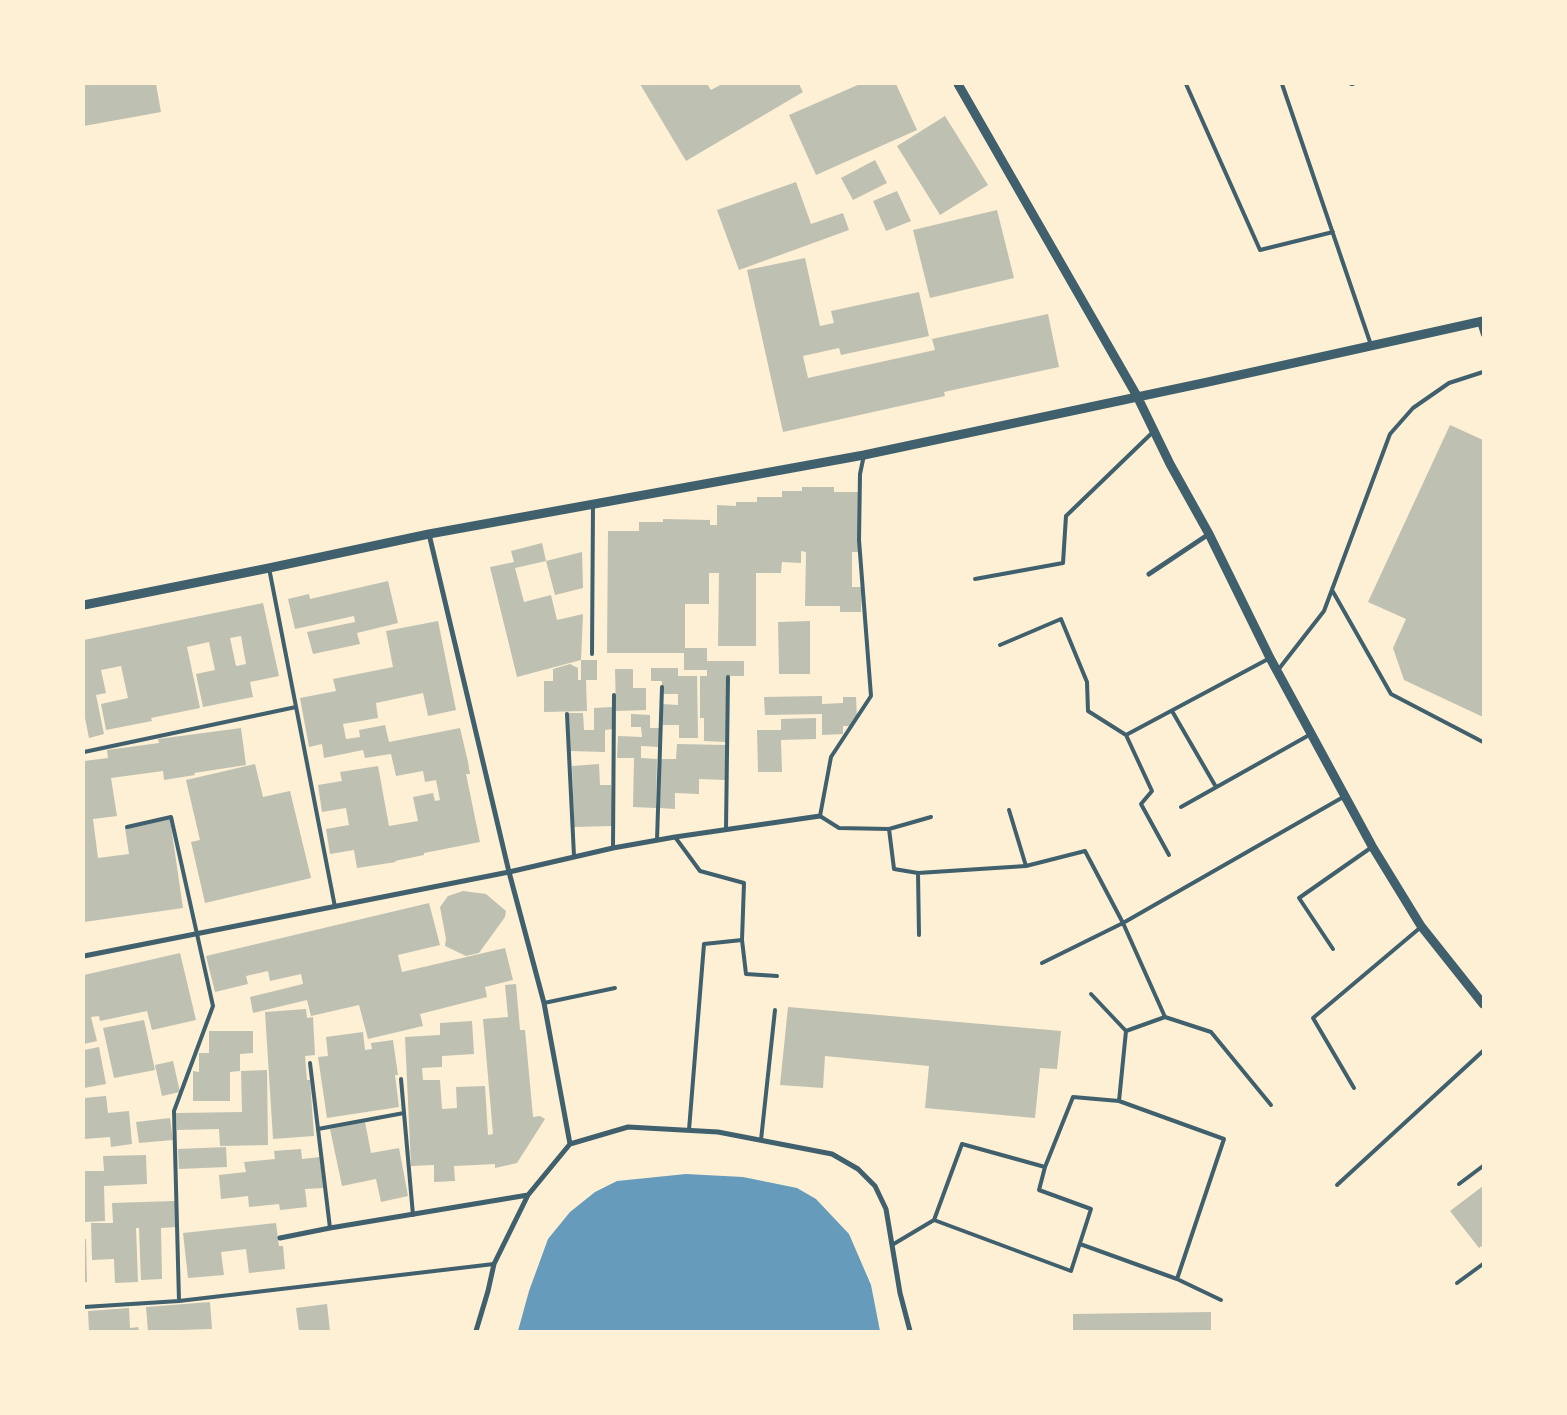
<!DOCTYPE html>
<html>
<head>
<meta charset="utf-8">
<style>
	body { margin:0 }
	#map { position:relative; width:1567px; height:1415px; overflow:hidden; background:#fdf0d5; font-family:"Playfair Display",serif }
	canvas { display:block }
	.frame { position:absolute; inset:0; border:85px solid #fdf0d5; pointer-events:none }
</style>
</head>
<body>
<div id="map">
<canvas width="1567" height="1415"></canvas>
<div class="frame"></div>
</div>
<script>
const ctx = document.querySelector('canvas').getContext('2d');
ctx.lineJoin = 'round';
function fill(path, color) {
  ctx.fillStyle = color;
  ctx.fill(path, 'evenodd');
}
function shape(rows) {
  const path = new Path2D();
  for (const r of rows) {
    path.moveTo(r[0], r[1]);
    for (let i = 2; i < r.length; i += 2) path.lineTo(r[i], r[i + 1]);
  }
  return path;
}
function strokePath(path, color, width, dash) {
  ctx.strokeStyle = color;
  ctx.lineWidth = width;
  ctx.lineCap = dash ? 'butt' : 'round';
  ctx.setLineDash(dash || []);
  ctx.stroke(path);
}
fill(shape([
	[686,1174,743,1177,797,1188,816,1199,849,1234,871,1285,880,1331,518,1331,529,1291,548,1239,570,1212,595,1192,617,1181]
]), '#669bbc');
fill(shape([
	[84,84,156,84,161,112,84,126],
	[640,84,707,84,711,90,722,84,799,84,803,92,686,161],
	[860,84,896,84,917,130,816,175,789,115],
	[945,116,988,185,940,215,897,146],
	[875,160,887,183,853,200,841,178],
	[796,182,811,224,843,213,849,230,739,270,717,210],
	[897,191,911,221,886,231,873,201],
	[997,210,1014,278,930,298,913,230],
	[805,258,820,326,834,323,831,311,919,292,929,336,841,355,839,348,803,356,808,378,935,350,932,339,1048,314,1059,367,944,392,945,396,783,432,747,270],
	[1450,425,1483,440,1483,717,1404,680,1393,648,1406,619,1368,602],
	[802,487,834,487,834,492,858,492,858,552,852,552,852,587,862,587,861,612,840,612,840,606,805,606,806,552,801,551,801,563,782,562,781,573,756,573,756,646,718,646,719,573,709,573,709,604,685,604,685,648,707,648,707,661,744,661,744,676,726,676,726,742,704,741,704,718,700,718,700,676,707,676,707,670,684,670,684,653,607,653,608,531,639,531,639,522,663,522,663,519,710,520,710,525,717,525,717,505,736,506,736,502,757,502,757,497,782,497,782,491,802,491],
	[542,543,546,561,515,568,524,602,551,595,557,620,583,614,581,660,517,677,490,567,514,562,511,551],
	[582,552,583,588,555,595,546,561],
	[388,581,398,623,357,633,360,644,313,654,307,632,355,622,354,616,295,629,288,599,309,594,310,599],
	[263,603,279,676,250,682,253,697,203,707,196,674,215,670,209,642,187,647,200,708,151,718,152,721,106,730,101,704,128,698,121,666,101,670,106,693,96,695,104,734,89,738,84,713,84,640],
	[241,636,246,664,236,666,230,638],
	[438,621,456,710,428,716,423,693,376,703,378,718,343,724,346,739,360,737,359,730,385,725,389,742,460,728,468,762,470,774,466,774,480,842,424,853,424,855,395,861,396,862,357,868,354,850,330,854,326,829,349,825,346,808,322,812,318,785,342,781,340,772,378,766,389,826,418,821,413,797,433,793,435,801,440,800,436,780,425,782,423,771,396,776,391,754,365,758,363,750,324,758,322,744,309,747,300,698,336,691,333,679,393,667,386,631],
	[810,621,810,674,779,674,778,622],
	[581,660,597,660,597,680,586,680,587,711,544,712,544,681,553,681,553,669,570,664,578,668,578,680,581,680],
	[651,668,678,668,678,676,697,676,698,738,679,738,679,725,663,725,662,704,678,705,678,694,662,694,662,681,651,681],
	[615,669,633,669,633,688,646,688,646,710,616,711],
	[822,696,822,704,843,703,843,697,856,697,857,718,851,726,843,726,843,734,822,735,822,714,765,715,764,697],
	[612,707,613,729,605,730,605,752,570,751,568,713,583,713,584,730,594,730,594,708],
	[631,714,650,715,650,728,659,728,659,747,641,746,641,758,657,759,656,808,633,807,634,758,617,758,618,736,642,737,641,727,631,727],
	[816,718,816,739,781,740,782,772,758,772,757,730,781,730,781,719],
	[241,728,246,765,194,773,195,775,164,780,163,771,111,778,117,816,93,819,98,858,129,854,125,828,138,826,149,822,170,819,183,908,84,922,84,761,108,758,107,750,159,743,158,739],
	[677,744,726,745,725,780,699,779,699,794,675,793,675,809,660,808,661,759,676,759],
	[255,764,263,797,290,791,311,878,205,903,191,842,200,840,186,780],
	[599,764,600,785,611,785,613,826,574,827,572,766],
	[463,891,486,894,506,911,505,917,479,953,466,956,445,946,446,939,440,907,448,896],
	[429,903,440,945,398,955,402,972,505,948,513,980,485,987,487,997,420,1014,423,1026,368,1039,359,1005,311,1016,307,1000,253,1013,250,997,303,984,301,974,270,981,268,971,246,976,248,984,215,992,206,956],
	[180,953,196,1020,152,1030,147,1011,100,1021,99,1016,91,1017,97,1041,84,1044,84,975],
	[516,984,520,1030,525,1030,533,1117,540,1116,545,1119,517,1163,495,1168,495,1164,454,1166,455,1181,434,1182,434,1165,411,1166,405,1037,440,1035,440,1023,472,1021,474,1054,442,1056,442,1067,422,1068,423,1080,440,1080,442,1109,457,1108,456,1087,485,1086,488,1135,493,1134,483,1019,508,1017,505,985],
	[788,1007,1061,1031,1057,1069,1040,1068,1035,1118,925,1108,929,1066,825,1056,823,1088,780,1085],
	[306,1009,307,1018,313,1017,315,1055,305,1056,307,1080,310,1080,314,1136,273,1139,265,1012],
	[144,1020,155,1070,114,1078,103,1028],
	[209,1031,253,1031,253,1053,240,1054,240,1071,230,1072,230,1101,193,1101,193,1071,199,1072,199,1053,209,1053],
	[363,1032,365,1050,372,1049,371,1043,393,1040,398,1075,395,1075,399,1107,327,1118,318,1057,328,1056,326,1037],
	[99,1047,106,1084,84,1088,84,1050],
	[173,1061,180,1092,162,1096,155,1065],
	[267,1070,268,1145,220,1146,219,1129,177,1130,176,1113,242,1112,241,1071],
	[106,1096,108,1113,129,1111,132,1144,111,1147,110,1137,84,1139,84,1098],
	[170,1118,173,1140,139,1143,136,1122],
	[365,1122,371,1153,399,1148,408,1196,381,1202,376,1179,342,1186,330,1129],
	[226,1147,227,1167,179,1169,178,1149],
	[301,1149,302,1159,320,1157,323,1188,305,1189,307,1207,280,1210,279,1204,249,1207,248,1196,221,1199,219,1175,246,1172,244,1162,275,1159,274,1151],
	[146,1155,147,1184,104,1186,105,1221,84,1222,84,1171,104,1171,103,1156],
	[1483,1186,1483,1245,1479,1248,1450,1211],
	[175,1201,176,1227,161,1228,162,1279,141,1280,139,1228,136,1228,138,1282,115,1283,114,1259,92,1260,91,1223,113,1223,112,1203],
	[276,1223,279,1246,283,1246,285,1269,249,1273,246,1249,221,1252,224,1275,188,1278,183,1233],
	[84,1239,86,1239,87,1282,84,1282],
	[210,1302,212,1329,148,1331,146,1307],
	[327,1304,330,1331,299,1331,296,1308],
	[129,1308,130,1328,138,1327,139,1331,89,1331,88,1311],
	[1211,1312,1211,1331,1073,1331,1073,1314]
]), '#bec0b2');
strokePath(shape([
	[1186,84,1260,250,1333,232],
	[1282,84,1371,345],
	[1351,84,1353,84],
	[1479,322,1483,335],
	[864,455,860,474,859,540,871,696,831,757,820,816,839,828,889,829,894,869,918,873,1026,866,1085,851,1123,923,1165,1017,1126,1031,1119,1101],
	[269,568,335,907],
	[975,579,1063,563,1066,516,1154,431],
	[1332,590,1391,694,1483,742],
	[1000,645,1061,619,1087,682,1088,711,1126,735,1152,791,1141,804,1169,855],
	[592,654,593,505],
	[1278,670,1324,611,1390,434,1413,408,1449,383,1483,372],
	[1172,711,1216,787],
	[567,714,574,856],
	[1126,735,1270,658],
	[84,752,296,707],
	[1181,807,1311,734],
	[1009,810,1026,866],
	[127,827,171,817,213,1006,174,1111,179,1301],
	[726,829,728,677],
	[889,829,931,817],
	[675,837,700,871,744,883,742,940,746,974,777,976],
	[657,840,662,687],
	[613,848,614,695],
	[918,873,919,935],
	[1333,949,1299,898,1372,847],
	[1042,963,1123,923,1345,796],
	[1091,994,1126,1031],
	[544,1003,615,988],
	[1165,1017,1211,1032,1271,1105],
	[310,1063,330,1228],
	[401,1079,413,1215],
	[1354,1088,1313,1018,1421,927],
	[318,1129,404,1113],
	[689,1130,704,944,742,940],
	[761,1140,775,1010],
	[1459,1184,1483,1166],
	[1337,1185,1483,1051],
	[934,1220,1071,1271,1091,1209,1039,1190,1045,1167,1073,1097,1119,1101,1224,1139,1177,1279],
	[1080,1244,1177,1279,1221,1300],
	[892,1245,934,1220,962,1144,1045,1167],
	[1457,1283,1483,1264],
	[84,1307,179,1301,494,1264]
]), '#3f606c', 4);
strokePath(shape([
	[429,534,509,872,544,1003,570,1144],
	[1149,574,1209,534],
	[84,956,509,872,613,848,675,837,820,816],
	[280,1238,330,1228,528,1195],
	[476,1331,488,1291,494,1264,528,1195,570,1144,628,1127,718,1132,832,1154,858,1169,875,1186,886,1209,900,1293,910,1331]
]), '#3f606c', 5);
strokePath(shape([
	[958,84,1137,396,1170,464,1209,534,1270,658,1372,846,1421,926,1483,1004],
	[84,605,269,568,429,534,864,455,1208,382,1483,321]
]), '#3f606c', 9);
</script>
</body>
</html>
